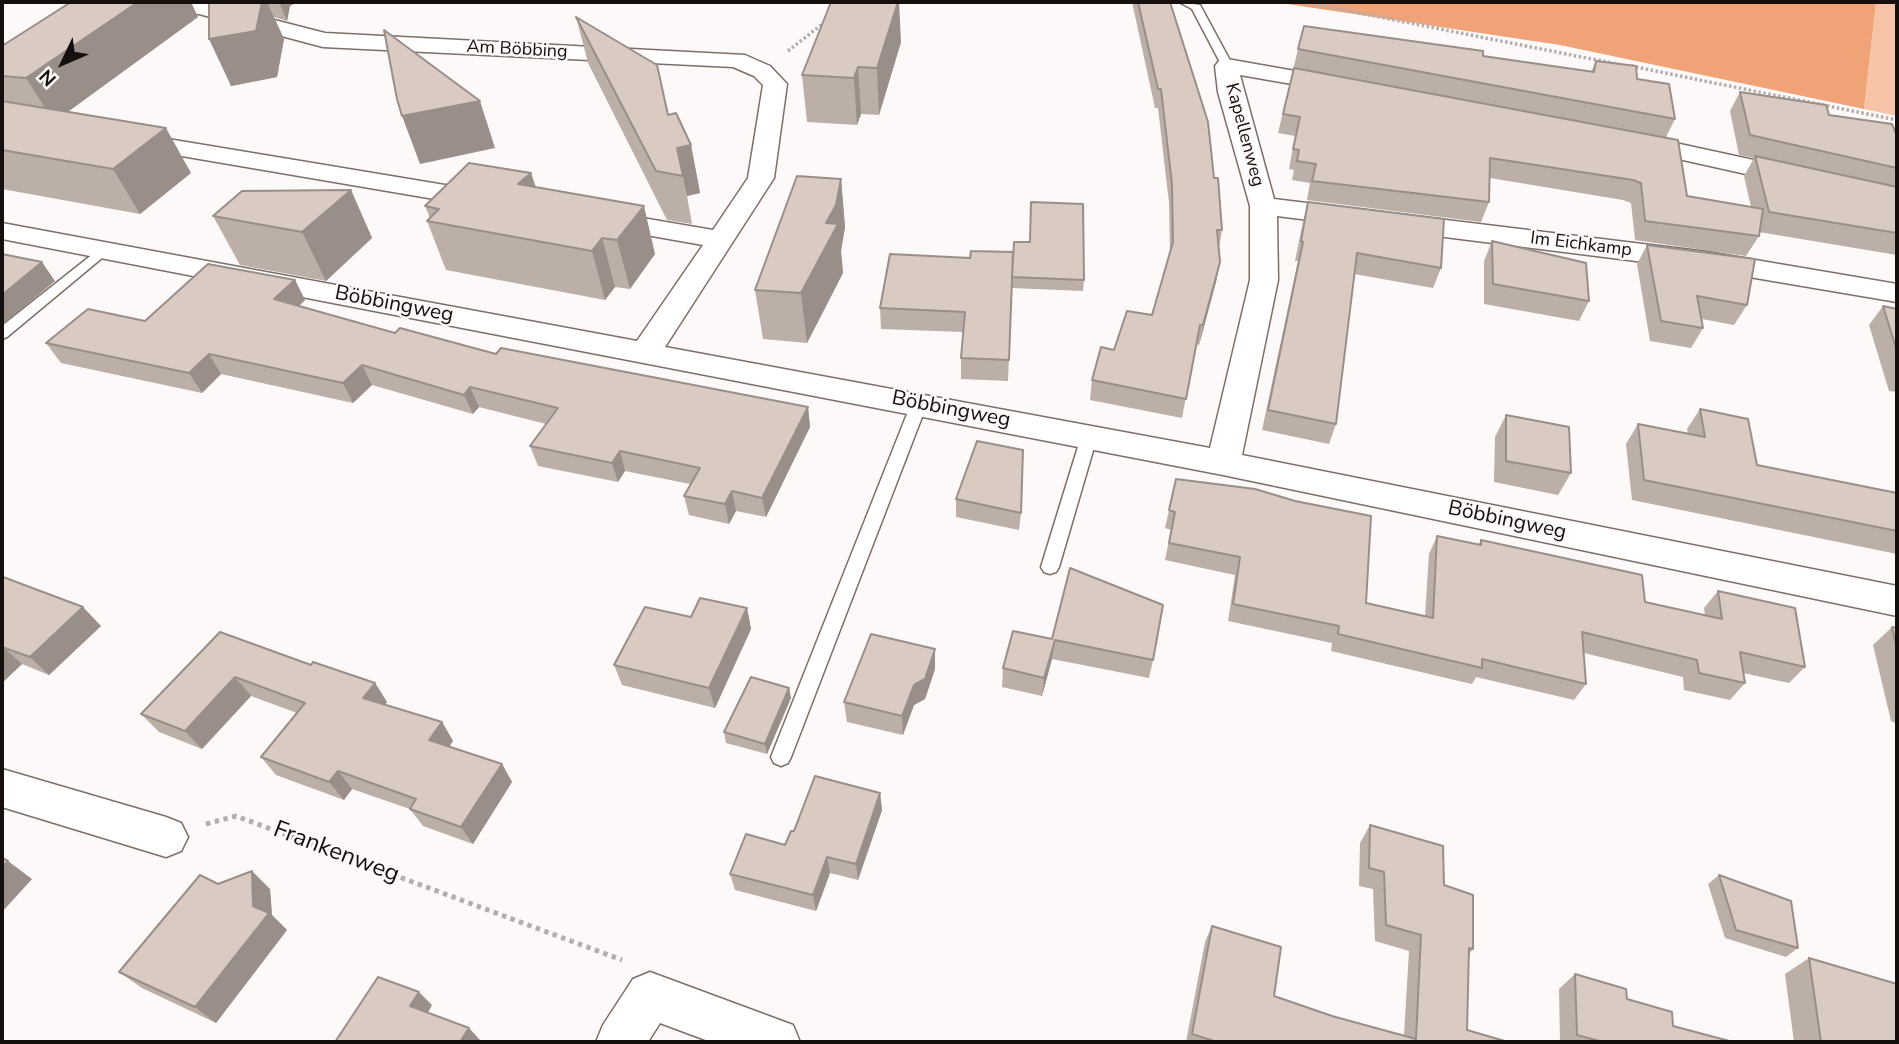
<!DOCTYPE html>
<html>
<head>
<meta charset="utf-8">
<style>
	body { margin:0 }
	#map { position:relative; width:1899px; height:1044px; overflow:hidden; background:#fdf9f8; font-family:"Nunito Sans",sans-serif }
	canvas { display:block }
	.frame { position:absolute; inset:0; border:4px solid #15100d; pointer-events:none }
	.north { position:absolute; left:28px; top:28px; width:70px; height:70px; -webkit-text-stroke:5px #fdf9f8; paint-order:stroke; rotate:226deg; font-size:19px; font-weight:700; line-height:28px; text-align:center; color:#15100d }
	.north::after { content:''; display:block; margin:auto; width:24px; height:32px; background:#15100d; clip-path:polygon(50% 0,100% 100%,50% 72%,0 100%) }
</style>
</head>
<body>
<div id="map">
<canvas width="1899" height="1044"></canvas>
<div class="frame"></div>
<div class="north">N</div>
</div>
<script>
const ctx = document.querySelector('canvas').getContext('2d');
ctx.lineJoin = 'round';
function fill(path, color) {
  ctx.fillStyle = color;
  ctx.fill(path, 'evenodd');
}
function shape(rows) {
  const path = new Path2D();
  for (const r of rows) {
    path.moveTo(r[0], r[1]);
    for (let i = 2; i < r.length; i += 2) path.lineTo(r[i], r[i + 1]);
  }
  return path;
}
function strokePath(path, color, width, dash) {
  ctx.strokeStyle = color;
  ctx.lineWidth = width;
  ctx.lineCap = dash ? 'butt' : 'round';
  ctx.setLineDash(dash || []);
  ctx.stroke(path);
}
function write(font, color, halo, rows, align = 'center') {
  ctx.font = font + ' "Nunito Sans",sans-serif';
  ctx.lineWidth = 5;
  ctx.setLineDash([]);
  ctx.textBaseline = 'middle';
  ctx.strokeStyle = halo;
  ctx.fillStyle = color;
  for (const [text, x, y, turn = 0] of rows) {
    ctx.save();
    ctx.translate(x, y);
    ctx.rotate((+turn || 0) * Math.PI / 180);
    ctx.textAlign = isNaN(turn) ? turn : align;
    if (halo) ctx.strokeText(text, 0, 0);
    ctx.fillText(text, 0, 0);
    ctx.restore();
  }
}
fill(shape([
	[1876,2,1897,2,1897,116,1864,109]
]), '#f7c4a8');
fill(shape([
	[1274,2,1876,2,1864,109,1560,45]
]), '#f0a377');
const service = shape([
	[1179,2,1200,5,1233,66,1231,68,1223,68,1192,9,1179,2],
	[103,246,110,250,108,253,7,337,2,339,2,326,103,246],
	[919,398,927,404,791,757,788,763,781,766,774,763,771,757,911,404,919,398],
	[1089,431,1097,437,1059,567,1056,572,1050,574,1044,572,1041,567,1081,437,1089,431]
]);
const minor = shape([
	[140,2,204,2,325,33,745,55,770,66,787,84,774,178,665,347,1210,448,1250,280,1250,206,1218,92,1215,66,1219,61,1227,59,1346,80,1350,85,1346,90,1338,92,1240,75,1274,199,1708,252,1897,284,1897,302,1708,270,1277,216,1278,280,1242,455,1897,586,1897,616,1223,475,2,239,2,223,637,341,703,245,601,227,591,225,587,219,591,213,601,211,713,230,748,178,763,85,754,76,733,67,323,47,199,14,148,12,140,11,137,6,140,2],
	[132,133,487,192,496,194,500,200,496,206,487,208,123,146,119,141,123,136,132,133],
	[1634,134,1795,169,1804,171,1808,177,1804,183,1795,185,1625,147,1621,142,1625,137,1634,134],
	[2,769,166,817,181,823,188,837,181,851,166,857,2,807,2,769],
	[650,972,793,1025,800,1042,711,1042,660,1023,648,1042,596,1042,603,1025,633,979,650,972]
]);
strokePath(service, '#7d6f68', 3);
strokePath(minor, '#7d6f68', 3);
strokePath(shape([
	[1304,2,1622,65],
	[788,51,825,22],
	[1631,66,1897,120]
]), '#b3aead', 3.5, [2.5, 2.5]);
strokePath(shape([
	[206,824,236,816,622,960]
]), '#b3aead', 5, [4.5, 4.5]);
fill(service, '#fff');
fill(minor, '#fff');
fill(shape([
	[209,2,297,2,290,6,287,21,274,17,284,39,277,77,231,86],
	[1132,2,1170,2,1214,178,1222,230,1219,247,1220,262,1216,282,1199,345,1196,344,1182,418,1090,400,1092,380,1114,350,1152,315,1170,254,1169,203,1158,108,1155,108],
	[198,17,67,112,191,173,140,214,2,189,2,46],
	[576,17,668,115,691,145,700,193,687,196,692,224,667,220,588,63],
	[901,42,879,115,861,114,857,125,807,122,802,75],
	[1298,49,1483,56,1591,72,1596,61,1637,79,1675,119,1666,137,1687,196,1751,207,1744,176,1754,158,1739,155,1730,111,1740,92,1829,115,1897,136,1897,255,1759,232,1759,236,1746,256,1635,240,1631,203,1623,200,1490,178,1489,202,1481,222,1307,200,1310,183,1292,180,1294,170,1289,169,1295,136,1278,133],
	[531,173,536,187,655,254,630,289,615,287,605,300,446,270,427,221,430,218,425,206],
	[841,179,845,227,841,251,843,273,807,343,763,339,755,290],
	[351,190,372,238,326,281,240,265,213,216],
	[1308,202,1441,268,1433,288,1354,274,1336,424,1329,444,1262,430,1298,261,1295,261,1303,222],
	[1492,241,1589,301,1579,321,1484,304,1484,261],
	[1014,242,1084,280,1083,291,1012,288,1008,381,961,379,961,358,963,332,881,329,880,308,970,258,1012,284],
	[1647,245,1747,305,1734,325,1702,319,1703,328,1691,348,1650,341,1637,264],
	[295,280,305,300,299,306,395,333,496,354,808,407,810,427,766,517,736,511,729,524,689,515,684,496,690,484,625,471,618,482,538,466,530,446,546,424,479,407,473,414,372,385,353,403,221,374,202,393,61,363,46,343,145,321],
	[1883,306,1897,309,1897,392,1889,391,1869,325],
	[1700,409,1757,465,1897,493,1897,554,1632,500,1626,444,1638,424,1688,433,1687,429],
	[1506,415,1571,473,1558,495,1494,482,1495,437],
	[1176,479,1366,603,1425,616,1429,554,1437,536,1478,545,1481,540,1645,602,1705,615,1704,608,1718,591,1805,667,1789,683,1743,673,1745,683,1730,700,1684,690,1683,677,1584,653,1586,684,1574,700,1476,677,1472,684,1331,651,1332,643,1228,621,1235,575,1165,560,1171,530,1165,528],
	[956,499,1021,513,1019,530,956,517],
	[2,578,101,626,49,675,22,664,2,683],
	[747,608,751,629,715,708,622,685,614,665,691,617],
	[1892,627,1897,628,1897,724,1891,721,1873,645],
	[1013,631,1153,660,1149,678,1052,659,1042,696,1002,687,1003,668],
	[220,632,311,665,375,683,387,702,385,705,442,722,453,741,449,747,502,764,512,782,473,844,423,826,410,809,352,789,344,800,276,775,261,757,297,713,251,696,202,749,159,732,141,714],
	[935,649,935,669,925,699,914,705,903,735,847,722,844,702],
	[789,688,791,698,767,754,726,743,724,732],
	[880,793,882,810,858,880,830,873,816,911,735,890,730,874,785,845,794,831],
	[1370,825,1444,885,1473,949,1469,954,1467,1030,1508,1042,1186,1042,1205,942,1212,926,1274,996,1332,1016,1404,1035,1409,951,1375,941,1373,889,1359,886,1360,843],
	[1719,875,1798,948,1786,957,1725,938,1708,884],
	[218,884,270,889,272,915,287,930,216,1023,142,988,119,972],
	[1809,958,1897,1042,1794,1042,1785,974],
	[1575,974,1627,999,1673,1026,1733,1042,1560,1042,1559,989]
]), '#bbafa7');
fill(shape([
	[138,2,191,2,198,17,54,122,26,78],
	[262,2,267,2,284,39,277,77,231,86,209,39],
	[279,2,297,2,290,6,287,21],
	[898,2,899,2,901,42,879,115,877,68],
	[858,67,861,114,857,125,854,78],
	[480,101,495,148,420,164,402,116],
	[166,128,191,173,140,214,113,169],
	[691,145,700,193,687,196,677,148],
	[531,173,546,221,518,184],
	[841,179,845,227,841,251,843,273,807,343,801,293],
	[351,190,372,238,326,281,302,232],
	[644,206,655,254,630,289,617,240],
	[602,238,615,287,605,300,592,251],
	[42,262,55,281,2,325,2,295],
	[1220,262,1216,282,1199,345,1203,325],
	[295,280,305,300,285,319,274,299],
	[209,354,221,374,202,393,189,373],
	[362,365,372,385,353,403,343,383],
	[470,387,479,407,473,414,464,395],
	[808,407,810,427,766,517,762,498],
	[620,451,625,471,618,482,612,463],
	[732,491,736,511,729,524,725,504],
	[83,607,101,626,49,675,30,657],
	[747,608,751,629,715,708,709,688],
	[1055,640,1052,659,1042,696,1044,678],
	[2,646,22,664,2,683],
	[935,649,935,669,925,699,914,705,903,735,902,716,914,685],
	[235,677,251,696,202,749,185,731],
	[375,683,387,702,376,717,363,698],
	[789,688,791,698,767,754,765,744],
	[442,722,453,741,441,758,429,740],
	[502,764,512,782,473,844,461,827],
	[338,771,352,789,344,800,329,782],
	[880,793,882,810,858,880,856,864],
	[827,857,830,873,816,911,813,895],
	[8,861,32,879,2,912,2,867],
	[252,871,270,889,272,915,287,930,216,1023,195,1007,253,906],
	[419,992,432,1005,424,1020,410,1006],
	[469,1028,481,1041,481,1042,460,1042]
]), '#998e88');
const building = shape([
	[71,2,138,2,26,78,2,76,2,46,71,2],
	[209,2,262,2,256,31,209,39,209,2],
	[831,2,898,2,877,68,858,67,854,78,802,75,831,2],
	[1138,2,1170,2,1208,122,1214,178,1218,178,1222,230,1217,230,1220,262,1203,325,1200,325,1186,399,1092,380,1101,347,1114,350,1127,311,1152,315,1173,242,1172,184,1161,89,1158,89,1138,2],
	[576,17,657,65,668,115,676,113,691,145,677,148,683,176,656,171,576,17],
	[1304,26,1483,51,1483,56,1594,72,1596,61,1636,66,1637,79,1669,84,1675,119,1298,49,1304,26],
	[384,30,480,101,402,116,397,99,384,30],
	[1294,68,1678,140,1687,196,1763,209,1759,236,1645,221,1641,183,1633,180,1490,158,1489,202,1312,181,1316,164,1297,161,1299,150,1293,149,1300,117,1283,114,1294,68],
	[1740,92,1826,105,1829,115,1892,124,1897,136,1897,168,1750,135,1740,92],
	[2,101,166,128,113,169,2,150,2,101],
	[1755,156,1897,187,1897,233,1769,212,1755,156],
	[469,163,531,173,518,184,644,206,617,240,602,238,592,251,427,221,439,209,425,206,469,163],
	[797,176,841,179,836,205,826,223,838,224,801,293,755,290,797,176],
	[351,190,302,232,213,216,242,191,351,190],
	[1031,202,1083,204,1084,280,1012,277,1014,242,1030,242,1031,202],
	[1308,202,1444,219,1441,268,1357,253,1336,424,1268,410,1303,242,1301,241,1308,202],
	[1492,241,1586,263,1589,301,1493,284,1492,241],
	[1647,245,1755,259,1747,305,1697,296,1703,328,1661,321,1647,245],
	[971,251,1013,252,1009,360,961,358,965,312,880,308,890,254,970,258,971,251],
	[2,254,42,262,2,295,2,254],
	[208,264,295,280,274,299,395,333,400,328,496,354,501,348,808,407,762,498,732,491,725,504,684,496,700,468,620,451,612,463,530,446,558,408,470,387,464,395,362,365,343,383,209,354,189,373,46,343,88,309,145,321,208,264],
	[1883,306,1897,309,1897,351,1883,306],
	[1700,409,1748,419,1757,465,1897,493,1897,531,1644,480,1638,424,1705,437,1700,409],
	[1506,415,1569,427,1571,473,1506,461,1506,415],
	[977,441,1023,450,1021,513,956,499,977,441],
	[1176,479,1255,489,1295,501,1371,516,1366,603,1433,618,1437,536,1481,545,1481,540,1642,575,1645,602,1722,619,1718,591,1795,608,1805,667,1740,652,1745,683,1699,673,1697,660,1582,632,1586,684,1482,659,1482,668,1338,634,1339,626,1233,604,1240,557,1169,543,1175,512,1169,510,1176,479],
	[1070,568,1163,605,1153,660,1055,640,1044,678,1003,668,1013,631,1052,639,1070,568],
	[3,577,83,607,30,657,2,647,2,578,3,577],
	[700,598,747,608,709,688,614,665,645,607,691,617,700,598],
	[1892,627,1897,628,1897,648,1892,627],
	[220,632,311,665,313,662,375,683,363,698,442,722,429,740,502,764,461,827,410,809,416,799,338,771,329,782,261,757,305,703,235,677,185,731,141,714,220,632],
	[871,634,935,649,925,679,914,685,902,716,844,702,871,634],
	[751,677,789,688,765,744,724,732,751,677],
	[815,776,880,793,856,864,827,857,813,895,730,874,746,834,785,845,791,831,794,831,815,776],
	[1370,825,1443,846,1444,885,1473,895,1473,949,1469,948,1467,1030,1508,1042,1217,1042,1192,1034,1212,926,1281,947,1274,996,1332,1016,1416,1039,1421,935,1386,925,1384,872,1369,868,1370,825],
	[2,858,8,861,2,867,2,858],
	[252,871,253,906,269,913,195,1007,119,972,200,875,218,884,252,871],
	[1719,875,1791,901,1798,948,1736,930,1719,875],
	[1809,958,1897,984,1897,1042,1821,1042,1809,958],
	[1575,974,1626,989,1627,999,1672,1012,1673,1026,1733,1042,1603,1042,1577,1035,1575,974],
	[378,977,419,992,410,1006,469,1028,460,1042,335,1042,378,977]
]);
fill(building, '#dacbc2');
strokePath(building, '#998e88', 2);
write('18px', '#15100d', '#fdf9f8', [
	["Am Böbbing",517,50,3],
	["Kapellenweg",1244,135,75],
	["Im Eichkamp",1581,245,7]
]);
write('21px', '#15100d', '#fdf9f8', [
	["Böbbingweg",394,305,11],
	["Böbbingweg",951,410,11],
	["Böbbingweg",1507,521,12]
]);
write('24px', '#15100d', '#fdf9f8', [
	["Frankenweg",336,853,21]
]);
</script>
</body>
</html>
